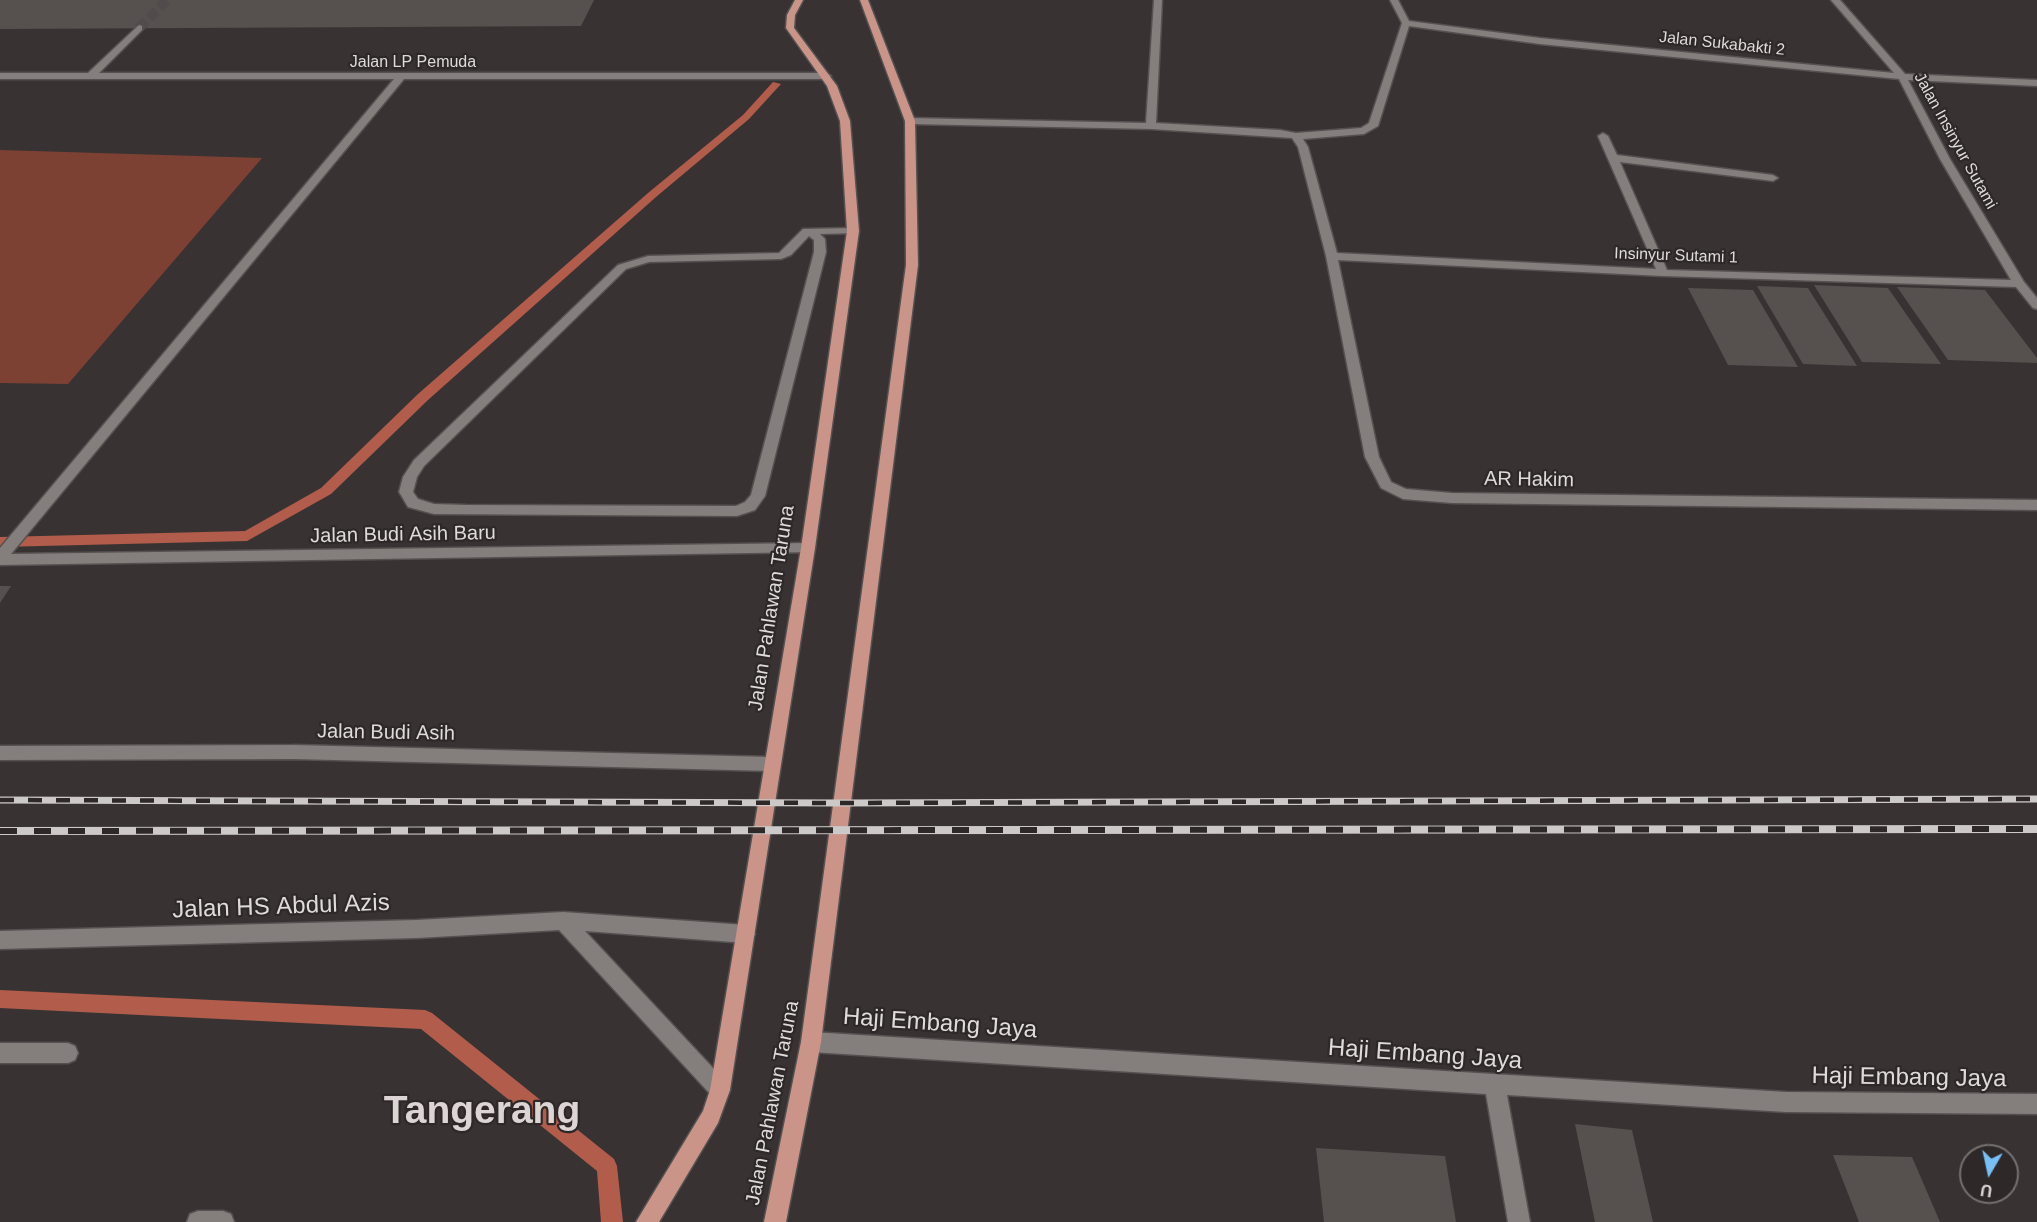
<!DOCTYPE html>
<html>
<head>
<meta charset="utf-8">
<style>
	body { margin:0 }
	#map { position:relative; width:2037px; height:1222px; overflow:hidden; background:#383332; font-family:Helvetica,sans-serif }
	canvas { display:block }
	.north { position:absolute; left:1959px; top:1144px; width:60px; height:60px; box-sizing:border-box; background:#2e2928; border:2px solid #74706f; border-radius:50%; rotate:189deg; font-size:16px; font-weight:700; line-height:24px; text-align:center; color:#dedbda }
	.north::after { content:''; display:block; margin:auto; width:21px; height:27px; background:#77bff7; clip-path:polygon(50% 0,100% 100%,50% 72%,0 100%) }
</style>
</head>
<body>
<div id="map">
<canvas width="2037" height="1222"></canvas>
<div class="north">U</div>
</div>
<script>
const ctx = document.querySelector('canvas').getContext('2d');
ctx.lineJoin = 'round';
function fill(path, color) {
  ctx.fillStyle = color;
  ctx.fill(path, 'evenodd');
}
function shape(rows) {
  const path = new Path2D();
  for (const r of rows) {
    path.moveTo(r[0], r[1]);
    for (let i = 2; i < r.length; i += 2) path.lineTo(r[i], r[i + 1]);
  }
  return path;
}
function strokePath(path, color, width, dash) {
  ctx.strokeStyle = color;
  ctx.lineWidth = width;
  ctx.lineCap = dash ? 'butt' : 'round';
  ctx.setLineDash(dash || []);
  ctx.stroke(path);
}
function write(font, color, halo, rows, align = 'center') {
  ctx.font = font + ' Helvetica,sans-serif';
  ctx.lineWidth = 4.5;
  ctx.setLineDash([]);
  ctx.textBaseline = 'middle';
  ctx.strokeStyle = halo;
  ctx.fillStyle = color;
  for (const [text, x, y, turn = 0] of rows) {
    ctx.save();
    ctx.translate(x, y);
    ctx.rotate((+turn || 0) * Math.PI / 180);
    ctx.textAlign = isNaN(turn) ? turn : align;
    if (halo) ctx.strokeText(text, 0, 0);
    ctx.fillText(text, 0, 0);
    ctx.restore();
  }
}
fill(shape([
	[0,150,262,158,68,384,0,383]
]), '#7d4134');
fill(shape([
	[773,82,781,84,749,119,656,197,428,400,331,494,247,541,0,547,0,537,245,531,321,488,418,394,648,193,743,115,773,82],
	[0,990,425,1010,432,1013,614,1159,617,1166,623,1222,601,1222,597,1171,421,1029,0,1008,0,990]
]), '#b25c4b');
fill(shape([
	[0,0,594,0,581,26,0,29],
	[1814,285,1888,288,1941,364,1862,362],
	[1757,286,1808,288,1857,366,1803,364],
	[1897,287,1985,290,2037,358,2037,363,1948,360],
	[1688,288,1753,290,1798,367,1728,365],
	[0,586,11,586,0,603],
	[1575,1124,1632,1130,1653,1222,1595,1222],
	[1316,1148,1445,1156,1456,1222,1324,1222],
	[1833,1155,1912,1157,1940,1222,1859,1222]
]), '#56504f');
strokePath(shape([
	[139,28,167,0]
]), '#514c4b', 10, [10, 4.5]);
const minor = shape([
	[1154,0,1162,0,1156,123,1280,130,1296,133,1361,128,1369,123,1402,23,1390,0,1398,0,1409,21,1540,38,1894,73,1831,0,1840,0,1905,74,2037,80,2037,86,1908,80,1950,159,2024,282,2037,298,2037,309,2033,308,2016,287,1663,276,1338,260,1379,457,1391,482,1406,489,1452,493,2037,500,2037,510,1452,503,1403,499,1381,488,1365,457,1326,256,1298,147,1292,138,1151,129,910,124,905,121,910,118,1146,123,1154,0],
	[1409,26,1540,44,1899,79,1940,159,2011,280,1667,270,1620,162,1773,181,1778,178,1773,175,1617,155,1608,136,1603,133,1598,136,1656,269,1337,253,1308,147,1303,139,1364,134,1378,126,1409,26],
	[139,25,142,26,142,30,99,73,826,73,831,76,826,79,404,79,11,554,808,543,813,544,815,548,813,552,0,565,0,548,394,79,0,79,0,73,88,73,139,25],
	[853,228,859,231,857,233,820,234,825,239,826,252,765,496,755,510,737,516,434,514,408,507,401,495,399,492,403,477,414,460,618,265,648,256,779,253,803,229,853,228],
	[809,236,814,240,814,252,751,495,745,502,736,506,466,505,434,504,418,499,413,492,417,477,424,466,626,269,649,262,781,259,791,255,809,236],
	[294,745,771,757,777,759,779,764,777,769,771,771,294,759,0,760,0,746,294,745],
	[563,912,746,925,752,928,755,934,752,940,746,943,585,931,727,1083,730,1090,727,1097,720,1100,713,1097,559,930,417,938,0,949,0,931,417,920,563,912],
	[811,1032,1786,1092,2037,1094,2037,1114,1786,1112,1507,1095,1530,1222,1508,1222,1486,1094,811,1052,804,1049,801,1042,804,1035,811,1032],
	[0,1043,68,1043,75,1046,78,1053,75,1060,68,1063,0,1063,0,1043],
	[198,1211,223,1211,231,1214,234,1222,187,1222,190,1214,198,1211]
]);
const major = shape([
	[795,0,803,0,795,15,794,28,837,86,850,121,859,231,815,548,730,1090,718,1123,659,1222,636,1222,703,1111,710,1090,801,548,847,231,840,121,827,86,786,28,787,15,795,0],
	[860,0,868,0,915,121,918,265,821,1042,786,1222,764,1222,801,1042,906,265,905,121,860,0]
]);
strokePath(minor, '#545150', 3);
strokePath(major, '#545150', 3);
fill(minor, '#847e7d');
fill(major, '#ca9489');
const railFar1 = shape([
	[0,800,842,803,2037,799]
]);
const rail = shape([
	[0,831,2037,829]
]);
strokePath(railFar1, '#ccc9c8', 7);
strokePath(rail, '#ccc9c8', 8);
strokePath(railFar1, '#2e2928', 4.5, [14]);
strokePath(rail, '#2e2928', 6, [17]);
write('16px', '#dedbda', '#2e2928', [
	["Jalan Sukabakti 2",1722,44,6],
	["Jalan LP Pemuda",413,63],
	["Jalan Insinyur Sutami",1955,141,61],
	["Insinyur Sutami 1",1676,256,2]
]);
write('20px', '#dedbda', '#2e2928', [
	["AR Hakim",1529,480,1],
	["Jalan Budi Asih Baru",403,535,-1],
	["Jalan Pahlawan Taruna",772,608,-81],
	["Jalan Budi Asih",386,733,1],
	["Jalan Pahlawan Taruna",773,1103,-79]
]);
write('24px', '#dedbda', '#2e2928', [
	["Jalan HS Abdul Azis",281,907,-2],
	["Haji Embang Jaya",940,1024,4],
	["Haji Embang Jaya",1425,1055,4],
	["Haji Embang Jaya",1909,1078,1]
]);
write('bold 39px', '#dcd5d3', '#2e2928', [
	["Tangerang",482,1112]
]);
</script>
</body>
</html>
